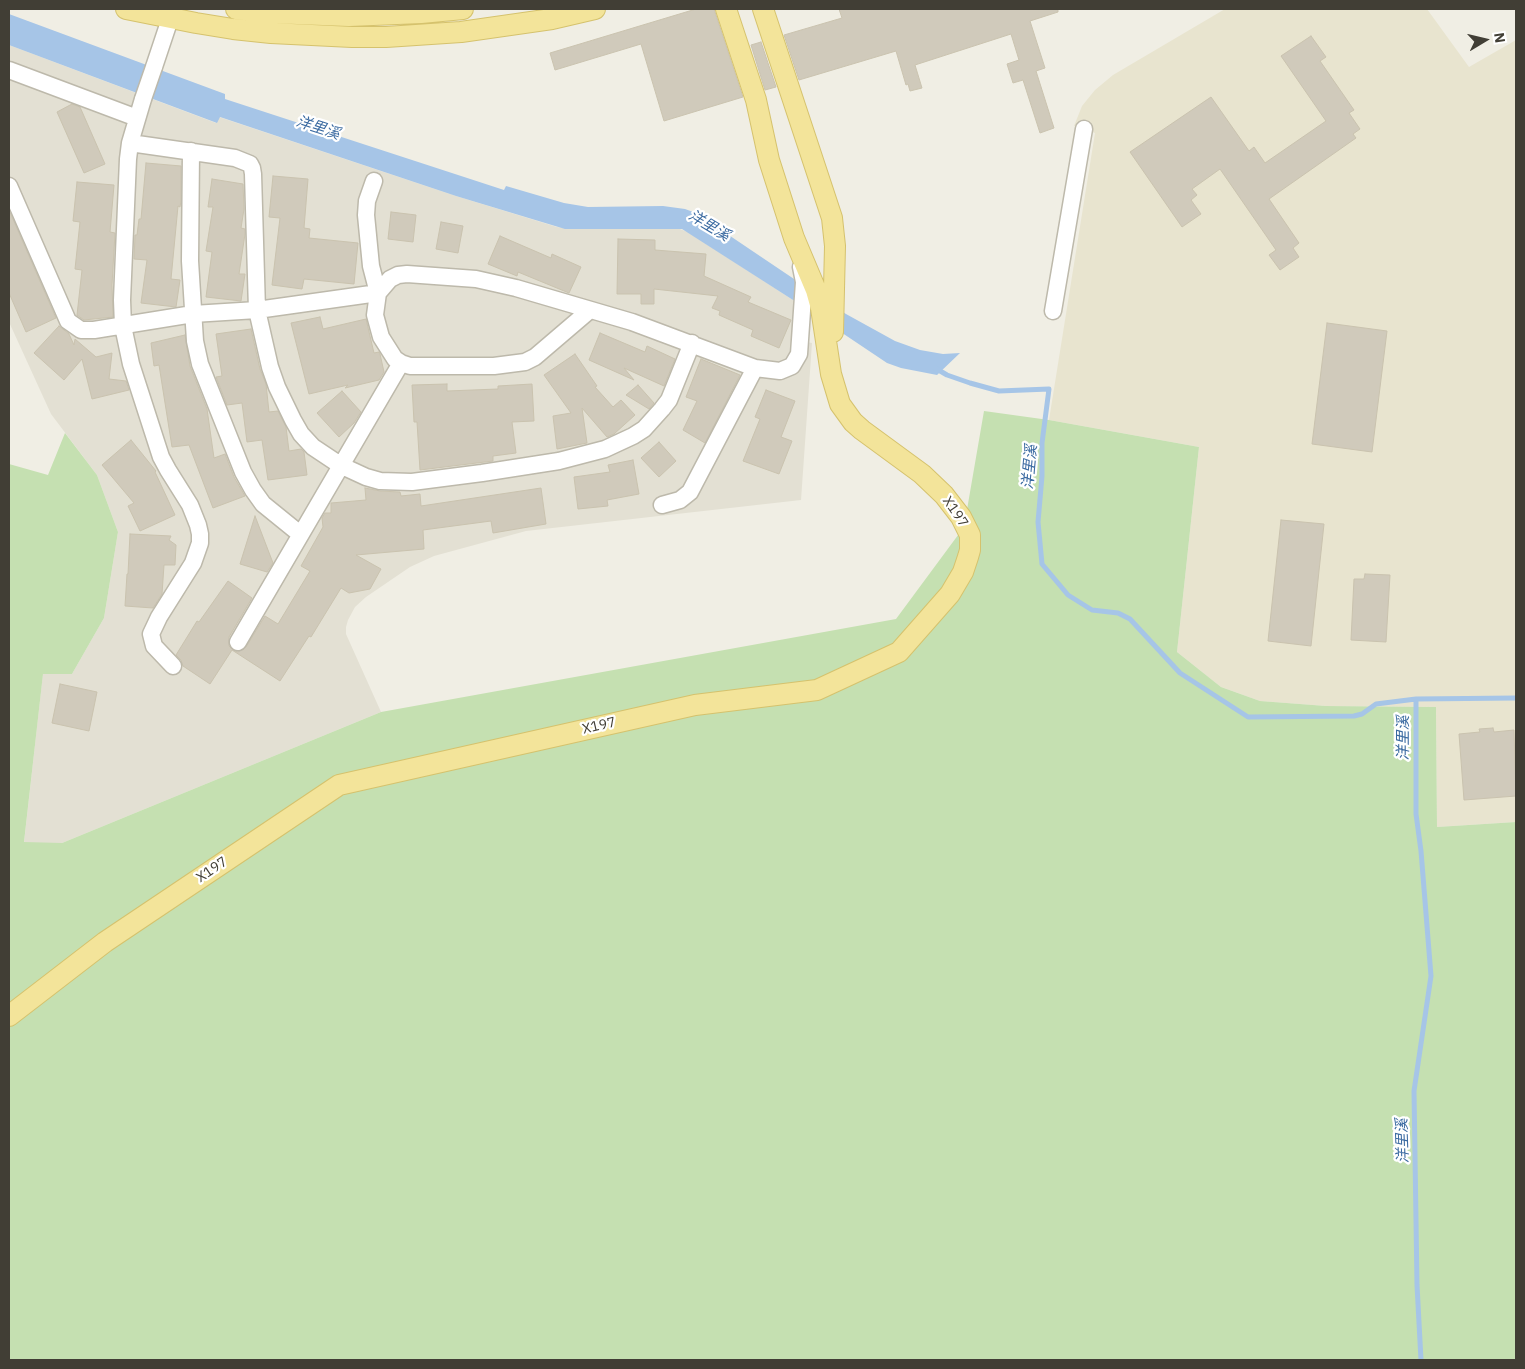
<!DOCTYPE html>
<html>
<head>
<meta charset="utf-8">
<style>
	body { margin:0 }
	#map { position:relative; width:1525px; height:1369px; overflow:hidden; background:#f0eee4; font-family:"IBM Plex Sans",sans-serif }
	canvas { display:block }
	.frame { position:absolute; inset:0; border:10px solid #413e35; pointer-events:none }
	.north { position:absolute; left:1460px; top:15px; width:50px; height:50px; -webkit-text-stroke:4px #fff; paint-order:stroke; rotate:81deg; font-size:14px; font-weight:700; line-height:20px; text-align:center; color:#413e35 }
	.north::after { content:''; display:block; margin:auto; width:18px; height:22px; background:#413e35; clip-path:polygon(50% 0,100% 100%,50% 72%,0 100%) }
</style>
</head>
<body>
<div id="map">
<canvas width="1525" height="1369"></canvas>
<div class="frame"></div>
<div class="north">N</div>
</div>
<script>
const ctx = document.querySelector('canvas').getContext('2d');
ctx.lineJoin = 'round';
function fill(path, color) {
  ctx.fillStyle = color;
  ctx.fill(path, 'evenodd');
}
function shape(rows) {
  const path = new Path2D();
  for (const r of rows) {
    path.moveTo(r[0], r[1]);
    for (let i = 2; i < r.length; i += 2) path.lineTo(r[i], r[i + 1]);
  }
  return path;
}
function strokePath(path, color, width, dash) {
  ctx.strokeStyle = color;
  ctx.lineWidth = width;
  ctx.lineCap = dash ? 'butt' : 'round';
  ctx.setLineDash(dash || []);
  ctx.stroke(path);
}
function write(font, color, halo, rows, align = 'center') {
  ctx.font = font + ' "IBM Plex Sans","Noto Sans SC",sans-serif';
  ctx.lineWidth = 4.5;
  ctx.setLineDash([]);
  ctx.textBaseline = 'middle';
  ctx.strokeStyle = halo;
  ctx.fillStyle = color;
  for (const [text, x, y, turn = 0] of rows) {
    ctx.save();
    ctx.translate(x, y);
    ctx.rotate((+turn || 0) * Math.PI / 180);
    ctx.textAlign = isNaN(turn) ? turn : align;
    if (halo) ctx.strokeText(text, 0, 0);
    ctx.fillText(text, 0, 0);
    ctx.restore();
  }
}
fill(shape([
	[9,45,216,123,219,117,456,196,557,227,571,229,677,228,688,232,793,300,795,340,812,343,801,500,526,531,434,556,410,567,366,597,355,607,348,620,346,627,346,634,381,712,62,843,24,843,43,673,72,674,104,618,118,532,97,475,51,414,9,322]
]), '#e3e0d3');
fill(shape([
	[1225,9,1427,9,1469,67,1516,40,1516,822,1437,827,1436,707,1326,706,1260,701,1221,687,1177,652,1199,447,1049,420,1095,133,1074,126,1082,106,1095,90,1113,75]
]), '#e8e4cf');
fill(shape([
	[984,411,1049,420,1199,447,1177,652,1221,687,1260,701,1326,706,1436,707,1437,827,1516,822,1516,1360,9,1360,9,464,48,475,65,433,97,475,118,532,104,618,72,674,43,674,24,842,62,843,381,712,896,619,964,527]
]), '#c5e0b1');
fill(shape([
	[9,14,225,94,225,99,504,190,506,186,564,203,588,207,663,206,685,209,696,213,846,314,895,341,920,350,943,354,960,353,937,375,901,368,887,363,793,300,682,229,565,229,456,196,220,117,217,123,9,45]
]), '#a6c5e7');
strokePath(shape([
	[935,368,947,375,970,383,999,391,1049,389,1042,443,1042,476,1038,522,1042,564,1068,595,1092,610,1118,613,1130,619,1180,673,1248,717,1354,716,1362,714,1376,704,1416,699,1416,814,1421,851,1431,976,1414,1091,1417,1285,1421,1360],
	[1416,699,1516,698]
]), '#a6c5e7', 5);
const building = shape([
	[696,9,714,9,743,97,664,121,641,44,555,70,550,53,696,9],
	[839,9,1058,9,1058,12,1030,21,1045,68,1036,71,1054,128,1040,133,1023,80,1013,83,1007,64,1019,60,1011,34,915,65,922,88,910,91,908,84,906,85,896,51,799,80,784,35,842,18,839,9],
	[1311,36,1326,57,1320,61,1354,110,1349,113,1360,129,1353,134,1356,138,1269,199,1299,243,1293,248,1299,257,1280,270,1269,255,1276,250,1220,169,1192,189,1197,195,1191,200,1201,214,1182,227,1130,152,1211,97,1249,151,1254,147,1265,163,1326,121,1281,56,1311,36],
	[761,42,776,87,765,90,751,45,761,42],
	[72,104,80,107,105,164,84,173,57,112,72,104],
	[146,163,181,166,181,201,180,207,178,206,171,279,180,280,176,307,141,303,147,260,134,259,135,235,137,235,139,219,141,219,146,163],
	[273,176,308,179,304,228,310,229,309,238,358,243,354,284,304,279,302,289,272,285,280,218,269,217,273,176],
	[212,179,243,184,244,209,241,228,245,229,245,234,239,274,245,274,241,301,206,297,212,252,206,251,213,207,208,207,212,179],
	[77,182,114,185,110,232,115,233,112,285,113,317,84,320,77,315,82,270,75,269,80,222,73,221,77,182],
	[9,210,56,318,26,332,9,293,9,210],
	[391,212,416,215,413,242,388,239,391,212],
	[441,222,463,226,458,253,436,249,441,222],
	[500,236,551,258,552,254,581,267,569,293,518,272,517,276,488,264,500,236],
	[618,239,655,240,655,250,706,254,704,276,751,297,748,302,791,320,779,348,751,336,753,330,719,315,720,311,712,308,718,296,654,289,654,304,641,304,641,294,617,294,618,239],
	[320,317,323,329,366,319,374,353,379,352,380,354,384,372,379,380,345,388,348,385,309,394,291,323,320,317],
	[1327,323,1387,331,1372,452,1312,444,1327,323],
	[59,326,69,334,74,345,75,339,96,357,112,353,109,379,126,381,129,390,92,399,82,359,64,380,34,353,59,326],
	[251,329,260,369,266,384,269,412,278,411,286,427,289,451,301,449,304,452,307,475,268,480,262,440,247,442,242,403,227,405,216,377,222,376,216,334,251,329],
	[600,333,645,352,647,346,675,359,664,386,624,368,634,380,589,360,600,333],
	[185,335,190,366,207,409,214,458,225,454,234,477,245,496,213,508,189,445,172,447,159,365,154,366,151,343,185,335],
	[575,354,597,386,595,387,613,407,621,400,635,415,614,434,607,437,582,408,587,443,557,449,553,416,571,413,544,375,575,354],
	[701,359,740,375,705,443,683,430,697,401,686,397,701,359],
	[447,384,447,391,498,389,498,386,532,384,534,421,512,422,516,453,493,456,493,461,420,470,417,422,414,422,412,385,447,384],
	[638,385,654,403,649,409,626,395,638,385],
	[766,390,795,401,781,437,792,441,779,474,743,461,760,419,755,417,766,390],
	[342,391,361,412,354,423,339,437,317,413,342,391],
	[131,440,156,471,155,472,175,515,140,531,128,506,134,503,102,465,131,440],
	[659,442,676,461,659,477,641,458,659,442],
	[633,460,639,494,607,500,608,506,578,509,574,477,610,472,608,465,633,460],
	[365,488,380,491,400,492,401,496,420,494,421,506,541,488,546,524,493,533,491,521,423,530,424,549,356,555,381,569,370,589,349,593,341,588,311,637,309,636,280,681,232,650,210,684,183,666,181,660,176,655,197,621,199,622,228,581,252,598,229,637,229,646,233,650,238,652,246,647,265,616,278,624,310,571,301,566,323,527,322,518,325,513,331,513,331,503,366,500,365,488],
	[255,516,273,563,267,572,240,564,255,516],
	[1281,520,1324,524,1311,646,1268,641,1281,520],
	[130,534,171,536,169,540,176,545,175,565,164,565,162,594,153,608,125,606,127,574,128,574,130,534],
	[1365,574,1390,575,1386,642,1351,640,1354,579,1364,579,1365,574],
	[60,684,97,692,89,731,52,723,60,684],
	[1493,728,1494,732,1514,730,1516,796,1464,800,1459,734,1480,732,1479,729,1493,728]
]);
fill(building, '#d0cabb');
strokePath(building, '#cac3af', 1);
const minor = shape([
	[154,67,170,19],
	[9,70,137,118],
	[143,99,130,143,128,159,122,300,123,326,131,364,161,457,168,470,190,505,198,525,200,534,200,543,193,563,159,617,151,634,154,646,173,666],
	[130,143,235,158,250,164,252,168,253,174,257,310,270,367,277,387,293,420,301,434,313,447,340,465,366,477,380,481,412,482,482,473,559,461,605,449,633,436,644,429,662,409,669,400,692,343],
	[191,151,190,261,195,341,200,364,243,472,253,490,263,504,300,534],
	[9,186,68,321,81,330,94,330,193,314,257,310,378,293,371,266,366,215,367,201,374,181],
	[590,310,535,357,525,362,494,366,410,366,401,363,395,359,381,337,375,315,378,293,390,279,398,275,407,274,476,279,516,288,632,322,755,368,780,371,792,366,799,354,804,282,801,267],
	[1053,311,1084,129],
	[662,505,680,500,690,492,755,368],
	[238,642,401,363]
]);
const major = shape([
	[126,9,196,23,233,29,271,33,352,37,386,37,461,32,552,19,595,9],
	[236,9,272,13,349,16,421,13,463,9],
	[763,9,832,218,835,246,833,332],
	[9,1016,105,942,339,785,695,705,817,690,899,652,950,594,963,572,968,557,970,550,970,535,961,517,944,495,922,474,862,430,853,422,840,404,831,374,821,308,816,290,794,238,769,160,756,100,726,9]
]);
strokePath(minor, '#bdb9ab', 19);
strokePath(major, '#d5c26d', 22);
strokePath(minor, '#fff', 16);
strokePath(major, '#f3e49a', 20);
const minorBridge = shape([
	[143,99,154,67]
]);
strokePath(minorBridge, '#bdb9ab', 19, []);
strokePath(minorBridge, '#fff', 16);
write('14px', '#413e35', '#fff', [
	["X197",955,512,56],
	["X197",599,726,-13],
	["X197",212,870,-34]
]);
write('italic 15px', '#3a6aa1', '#fff', [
	["洋里溪",318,128,18],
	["洋里溪",709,226,31],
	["洋里溪",1030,467,-85],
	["洋里溪",1404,738,-90],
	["洋里溪",1403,1141,-92]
]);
</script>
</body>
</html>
